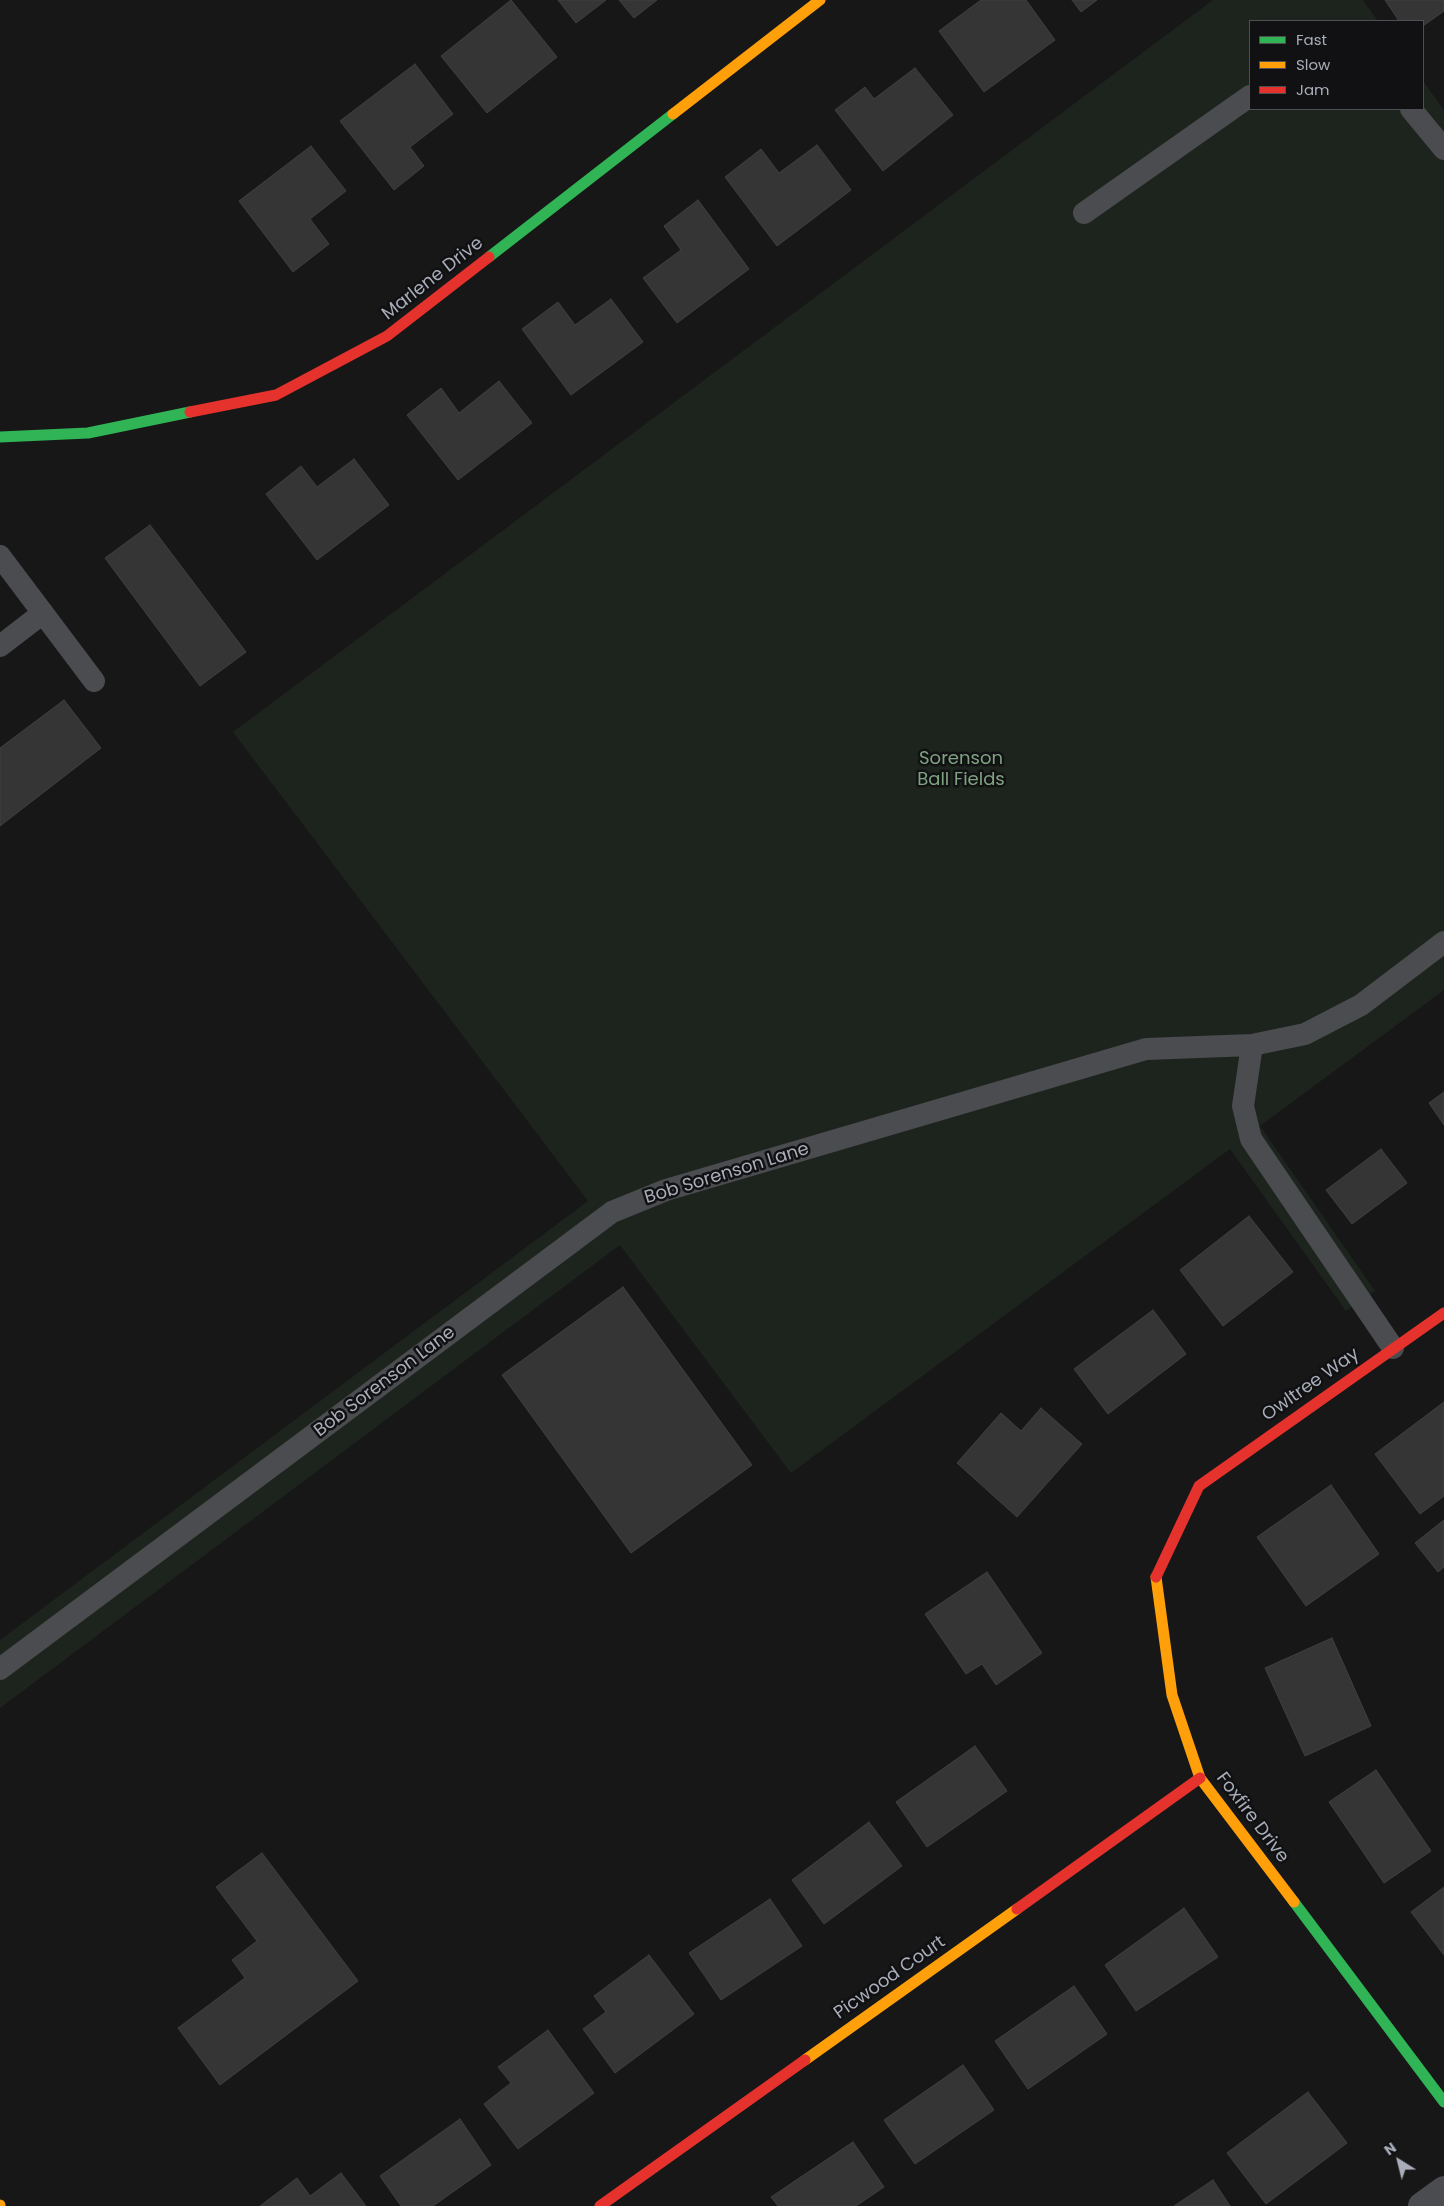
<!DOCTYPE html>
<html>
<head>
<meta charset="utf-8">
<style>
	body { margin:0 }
	#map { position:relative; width:1444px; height:2206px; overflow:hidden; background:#171717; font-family:Poppins,sans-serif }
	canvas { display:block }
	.legend { position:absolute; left:1249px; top:20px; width:175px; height:90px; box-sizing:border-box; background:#111113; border:1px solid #4d4f55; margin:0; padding:6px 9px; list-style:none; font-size:15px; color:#a8adb8 }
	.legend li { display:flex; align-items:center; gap:10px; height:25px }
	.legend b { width:25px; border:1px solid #4d4f55 }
	.north { position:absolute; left:1374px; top:2136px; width:50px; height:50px; -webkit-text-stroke:4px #111113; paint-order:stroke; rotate:324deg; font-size:14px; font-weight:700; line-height:20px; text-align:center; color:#a8adb8 }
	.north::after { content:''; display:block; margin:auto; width:18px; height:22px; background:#a8adb8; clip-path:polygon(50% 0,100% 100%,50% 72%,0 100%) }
</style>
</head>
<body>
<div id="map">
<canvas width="1444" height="2206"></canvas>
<ul class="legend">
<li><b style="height:6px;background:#30b455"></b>Fast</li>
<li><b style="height:6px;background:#ff9f0a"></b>Slow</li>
<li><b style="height:6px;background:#e5322d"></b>Jam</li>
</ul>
<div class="north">N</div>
</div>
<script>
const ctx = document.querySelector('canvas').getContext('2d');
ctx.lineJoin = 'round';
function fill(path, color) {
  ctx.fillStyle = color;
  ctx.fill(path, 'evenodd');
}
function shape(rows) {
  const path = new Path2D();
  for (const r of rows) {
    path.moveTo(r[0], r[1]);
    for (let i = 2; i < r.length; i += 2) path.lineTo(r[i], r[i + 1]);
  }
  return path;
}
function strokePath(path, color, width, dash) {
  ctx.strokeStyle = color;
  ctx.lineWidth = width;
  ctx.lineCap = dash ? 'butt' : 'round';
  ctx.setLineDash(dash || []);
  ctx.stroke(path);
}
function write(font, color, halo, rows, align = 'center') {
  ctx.font = font + ' Poppins,sans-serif';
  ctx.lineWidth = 5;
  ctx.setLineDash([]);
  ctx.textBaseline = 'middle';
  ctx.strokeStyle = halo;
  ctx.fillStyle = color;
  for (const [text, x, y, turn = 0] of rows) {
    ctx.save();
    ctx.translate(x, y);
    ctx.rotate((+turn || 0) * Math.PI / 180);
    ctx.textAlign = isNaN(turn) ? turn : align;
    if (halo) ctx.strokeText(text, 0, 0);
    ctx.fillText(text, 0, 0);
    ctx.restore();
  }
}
fill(shape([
	[1213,0,1363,0,1378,21,1250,21,1250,109,1423,109,1423,81,1444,110,1444,990,1260,1126,1375,1291,1346,1311,1230,1149,791,1473,620,1245,0,1708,0,1640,588,1201,233,732]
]), '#1d241e');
const building = shape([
	[511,0,557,57,487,113,441,56,511,0],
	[558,0,606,0,576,23,558,0],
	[619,0,657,0,634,18,619,0],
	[981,0,1026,0,1055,40,984,92,939,31,981,0],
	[1072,0,1097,0,1081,12,1072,0],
	[1385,0,1444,0,1444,11,1423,26,1423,21,1399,21,1385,0],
	[415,64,453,114,410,147,424,166,394,190,340,121,415,64],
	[915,68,953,115,883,171,835,110,865,87,874,99,915,68],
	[817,145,851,190,777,246,725,177,761,149,779,173,817,145],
	[311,146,346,191,310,219,329,244,293,272,239,201,311,146],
	[698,200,749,269,677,323,643,278,681,250,664,226,698,200],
	[611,299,643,342,571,395,522,329,558,302,575,325,611,299],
	[499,381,532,423,458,480,407,415,441,388,459,413,499,381],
	[354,459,389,505,317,560,266,494,301,466,317,487,354,459],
	[150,525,246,652,200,686,105,558,150,525],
	[64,700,101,748,0,826,0,748,64,700],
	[1444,1092,1444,1125,1429,1103,1444,1092],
	[1381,1149,1407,1183,1352,1224,1326,1190,1381,1149],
	[1249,1216,1293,1272,1223,1326,1180,1270,1249,1216],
	[623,1287,752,1465,631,1553,502,1375,623,1287],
	[1153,1310,1186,1354,1108,1414,1074,1369,1153,1310],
	[1444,1402,1444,1496,1420,1514,1375,1454,1444,1402],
	[1041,1408,1082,1444,1017,1517,957,1463,1001,1413,1021,1431,1041,1408],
	[1331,1485,1379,1554,1306,1606,1257,1537,1331,1485],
	[1444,1520,1444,1567,1438,1572,1415,1543,1444,1520],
	[987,1572,1042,1653,996,1685,982,1664,966,1674,925,1614,987,1572],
	[1332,1638,1371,1726,1305,1756,1265,1668,1332,1638],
	[975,1746,1007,1791,927,1847,896,1802,975,1746],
	[1376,1770,1431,1851,1384,1883,1329,1802,1376,1770],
	[869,1822,902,1866,824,1924,792,1880,869,1822],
	[262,1853,358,1981,220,2085,178,2028,245,1978,232,1960,257,1941,216,1887,262,1853],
	[1444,1887,1444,1955,1411,1912,1444,1887],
	[770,1899,802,1946,721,2000,689,1953,770,1899],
	[1184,1908,1218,1957,1136,2011,1105,1965,1184,1908],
	[649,1955,694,2014,615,2073,583,2029,606,2012,594,1996,649,1955],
	[1074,1986,1107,2034,1028,2089,995,2041,1074,1986],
	[548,2030,594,2093,518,2149,484,2104,511,2083,498,2067,548,2030],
	[963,2065,994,2110,915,2164,884,2120,963,2065],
	[1308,2092,1347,2143,1266,2204,1227,2153,1308,2092],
	[460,2119,491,2165,433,2206,401,2206,380,2176,460,2119],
	[853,2142,884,2187,856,2206,778,2206,771,2197,853,2142],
	[341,2173,366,2206,260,2206,297,2178,310,2196,341,2173],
	[1213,2180,1230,2206,1174,2206,1213,2180]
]);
fill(building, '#353536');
strokePath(building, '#3f4043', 1);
strokePath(shape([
	[1411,109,1444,149],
	[1084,213,1250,96],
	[0,556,94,681],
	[0,646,43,613],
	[1252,1045,1243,1106,1251,1139,1393,1348],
	[0,1669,612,1212,666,1190,1146,1049,1252,1045,1305,1034,1361,1005,1444,942]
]), '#4b4c50', 22);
strokePath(shape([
	[1422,2206,1444,2190]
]), '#4b4c50', 28);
strokePath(shape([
	[489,257,673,114],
	[0,437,88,433,190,412],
	[1294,1902,1444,2102]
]), '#30b455', 11);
strokePath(shape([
	[673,114,820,0],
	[1156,1577,1172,1695,1200,1778,1294,1902],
	[805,2060,1017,1909],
	[0,2205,0,2206]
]), '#ff9f0a', 11);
strokePath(shape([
	[190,412,276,395,387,336,489,257],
	[1156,1577,1199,1486,1444,1313],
	[1017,1909,1200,1778],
	[600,2206,805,2060]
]), '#e5322d', 11);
write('18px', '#a8adb8', '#111113', [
	["Marlene Drive",433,279,-38],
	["Bob Sorenson Lane",727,1174,-17],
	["Bob Sorenson Lane",385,1382,-37],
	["Owltree Way",1311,1385,-35],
	["Foxfire Drive",1252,1818,53],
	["Picwood Court",890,1978,-35]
]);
write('18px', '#7fa381', '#111113', [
	["Sorenson",961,759],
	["Ball Fields",961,780]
]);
</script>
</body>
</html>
